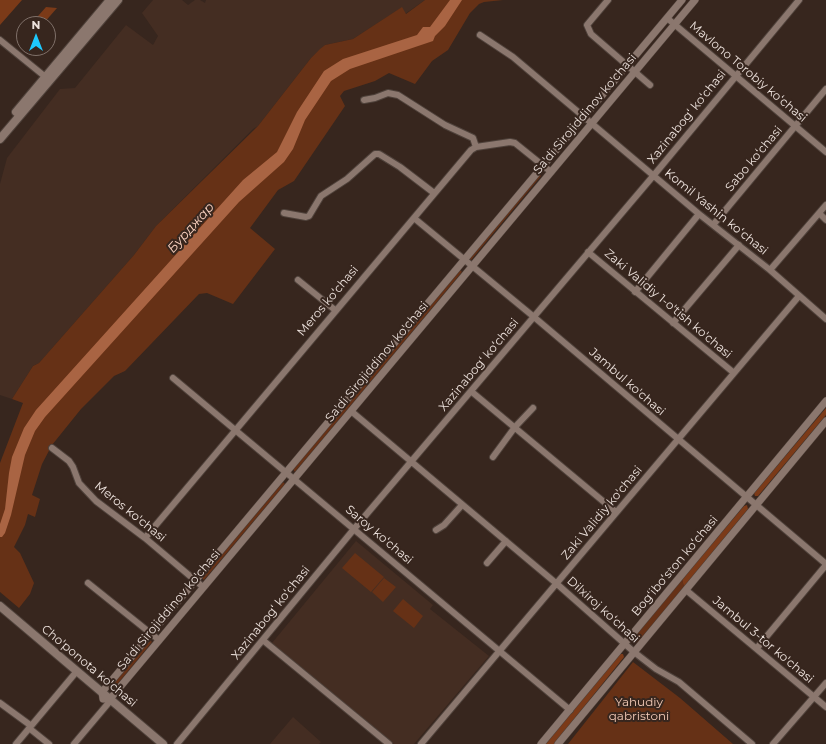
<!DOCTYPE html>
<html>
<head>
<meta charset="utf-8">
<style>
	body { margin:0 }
	#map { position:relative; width:826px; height:744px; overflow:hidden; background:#37261e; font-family:Montserrat,sans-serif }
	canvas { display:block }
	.north { position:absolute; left:16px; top:16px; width:40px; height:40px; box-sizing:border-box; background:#37261e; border:1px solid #80716a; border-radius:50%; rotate:0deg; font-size:11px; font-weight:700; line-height:16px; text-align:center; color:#ede2dd }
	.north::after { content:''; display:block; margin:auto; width:14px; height:18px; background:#1ec9fd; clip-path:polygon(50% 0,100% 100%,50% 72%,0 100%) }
</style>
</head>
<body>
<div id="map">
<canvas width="826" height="744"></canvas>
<div class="north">N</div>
</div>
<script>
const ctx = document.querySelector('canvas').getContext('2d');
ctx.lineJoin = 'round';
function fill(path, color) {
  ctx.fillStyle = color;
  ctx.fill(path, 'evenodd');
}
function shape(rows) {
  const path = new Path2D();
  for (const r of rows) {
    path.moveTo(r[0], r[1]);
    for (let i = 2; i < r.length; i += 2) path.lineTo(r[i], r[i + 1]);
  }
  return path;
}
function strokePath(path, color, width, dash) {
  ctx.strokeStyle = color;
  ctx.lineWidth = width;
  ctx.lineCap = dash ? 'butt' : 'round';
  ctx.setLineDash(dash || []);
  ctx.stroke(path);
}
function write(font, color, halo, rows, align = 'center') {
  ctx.font = font + ' Montserrat,sans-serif';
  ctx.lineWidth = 4;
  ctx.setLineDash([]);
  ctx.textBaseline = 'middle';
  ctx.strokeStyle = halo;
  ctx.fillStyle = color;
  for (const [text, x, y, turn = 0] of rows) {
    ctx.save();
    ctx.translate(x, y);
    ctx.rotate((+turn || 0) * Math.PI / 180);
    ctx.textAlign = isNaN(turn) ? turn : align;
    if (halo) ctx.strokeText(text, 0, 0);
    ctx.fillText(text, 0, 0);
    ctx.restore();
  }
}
fill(shape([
	[153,0,182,0,188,5,195,0,200,0,205,3,206,0,425,0,405,14,401,8,353,39,325,45,311,58,258,126,253,129,156,226,134,255,39,363,33,366,12,399,0,395,0,184,7,158,60,89,75,88,126,25,153,45,158,36,142,13],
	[356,541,433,605,430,609,489,656,414,744,394,744,272,643],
	[293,717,321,742,319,744,270,744]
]), '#442d22');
fill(shape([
	[425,0,503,0,484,2,479,4,470,13,448,50,432,61,415,84,389,73,375,81,344,91,340,96,345,106,294,181,278,190,250,228,275,249,233,304,207,293,199,294,125,371,114,376,81,409,52,445,42,464,32,495,40,499,35,517,28,514,25,525,14,547,20,553,34,583,30,594,19,608,0,592,0,463,23,403,12,399,33,366,39,363,134,255,156,226,258,126,311,58,320,49,325,45,353,39,402,7,406,14],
	[539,174,541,176,471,260,469,258],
	[460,270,462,272,295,472,293,469],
	[283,482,285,484,204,580,202,578],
	[355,553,384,577,371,592,342,568],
	[384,578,396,587,383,602,372,592],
	[682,579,684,587,637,643,634,643,632,639],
	[403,599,423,616,414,628,393,611],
	[150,640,152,642,115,687,112,685],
	[633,662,680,698,733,744,568,744]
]), '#663116');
fill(shape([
	[0,0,22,0,0,25],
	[46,7,57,8,43,24,31,24],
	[826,408,826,415,758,496,755,496,754,493],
	[747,505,748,509,684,587,682,579,744,506],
	[619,654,623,654,624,657,554,744,545,744]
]), '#7b3a18');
fill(shape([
	[450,0,462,0,445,26,435,36,433,41,350,69,331,81,305,120,293,149,284,162,239,202,45,417,35,431,25,455,11,515,5,533,2,537,0,537,0,524,5,509,9,473,12,457,24,428,36,410,243,180,277,152,297,112,324,71,343,59,417,35,423,27,430,27]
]), '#a96443');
const minor = shape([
	[608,0,587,25,591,34,650,85],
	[667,18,826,152],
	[480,35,513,57,699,214,770,270,826,319],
	[0,40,48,79],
	[364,100,375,98,388,93,398,95,445,125,473,138,476,147],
	[284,213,306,217,309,216,321,196,347,179,375,154,379,154,400,167,434,193],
	[819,213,826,220],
	[414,218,534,317,826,564],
	[713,225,826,89],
	[588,252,734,373],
	[770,270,826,205],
	[298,280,335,310],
	[635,292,699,214],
	[673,323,739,245],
	[173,378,570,710],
	[472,392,616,512],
	[351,411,557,584,634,652,656,669,679,682,752,744],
	[52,448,69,461,73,467,79,483,96,501,145,538,203,587],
	[493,457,515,427,533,408],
	[436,530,444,525,462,505],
	[145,538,471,150,476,147,510,142,515,143,551,172],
	[487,563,506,541],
	[88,583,159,640],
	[686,590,826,707],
	[264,641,389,744],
	[757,648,826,565],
	[0,703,30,725],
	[29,728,49,744],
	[16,744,77,671],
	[74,744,111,700],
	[177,744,354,529,654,175,799,0],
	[421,744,799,296],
	[773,744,826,683]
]);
const tertiary = shape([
	[682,0,102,692,103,699,110,699,695,0],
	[541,744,826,401],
	[558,744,826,421]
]);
const secondary = shape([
	[16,112,110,0],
	[0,139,118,0],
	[0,606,163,744]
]);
strokePath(minor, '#4f423b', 8);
strokePath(tertiary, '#4f423b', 8);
strokePath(secondary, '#4f423b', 10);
strokePath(minor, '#8b776e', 6);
strokePath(tertiary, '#8b776e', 7);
strokePath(secondary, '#8b776e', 8);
write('12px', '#ede2dd', '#37261e', [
	["Mavlono Torobiy ko‘chasi",748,72,40],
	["Sa'di Sirojiddinov ko'chasi",585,114,-50],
	["Xazinabog‘ ko‘chasi",687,117,-51],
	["Sabo ko‘chasi",754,159,-50],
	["Komil Yashin koʻchasi",716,212,39],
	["Meros ko‘chasi",328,301,-50],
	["Zaki Validiy 1-o'tish ko'chasi",668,304,40],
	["Sa'di Sirojiddinov ko'chasi",377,362,-50],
	["Xazinabog‘ ko‘chasi",479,365,-50],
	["Jambul ko'chasi",627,382,41],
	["Meros ko'chasi",130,512,39],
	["Zaki Validiy ko'chasi",602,513,-50],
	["Saroy ko‘chasi",379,535,40],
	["Bogʻiboʻston koʻchasi",675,566,-50],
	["Sa'di Sirojiddinov ko'chasi",169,610,-50],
	["Dilxiroj ko‘chasi",603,610,42],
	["Xazinabog‘ ko‘chasi",271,613,-51],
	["Jambul 3-tor ko'chasi",763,640,40],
	["Cho'ponota ko'chasi",89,666,40]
]);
write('12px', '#f4cbb8', '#37261e', [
	["Yahudiy",639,702],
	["qabristoni",639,716]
]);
write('italic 13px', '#fcd3c1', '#37261e', [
	["Бурджар",191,228,-48]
]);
</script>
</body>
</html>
